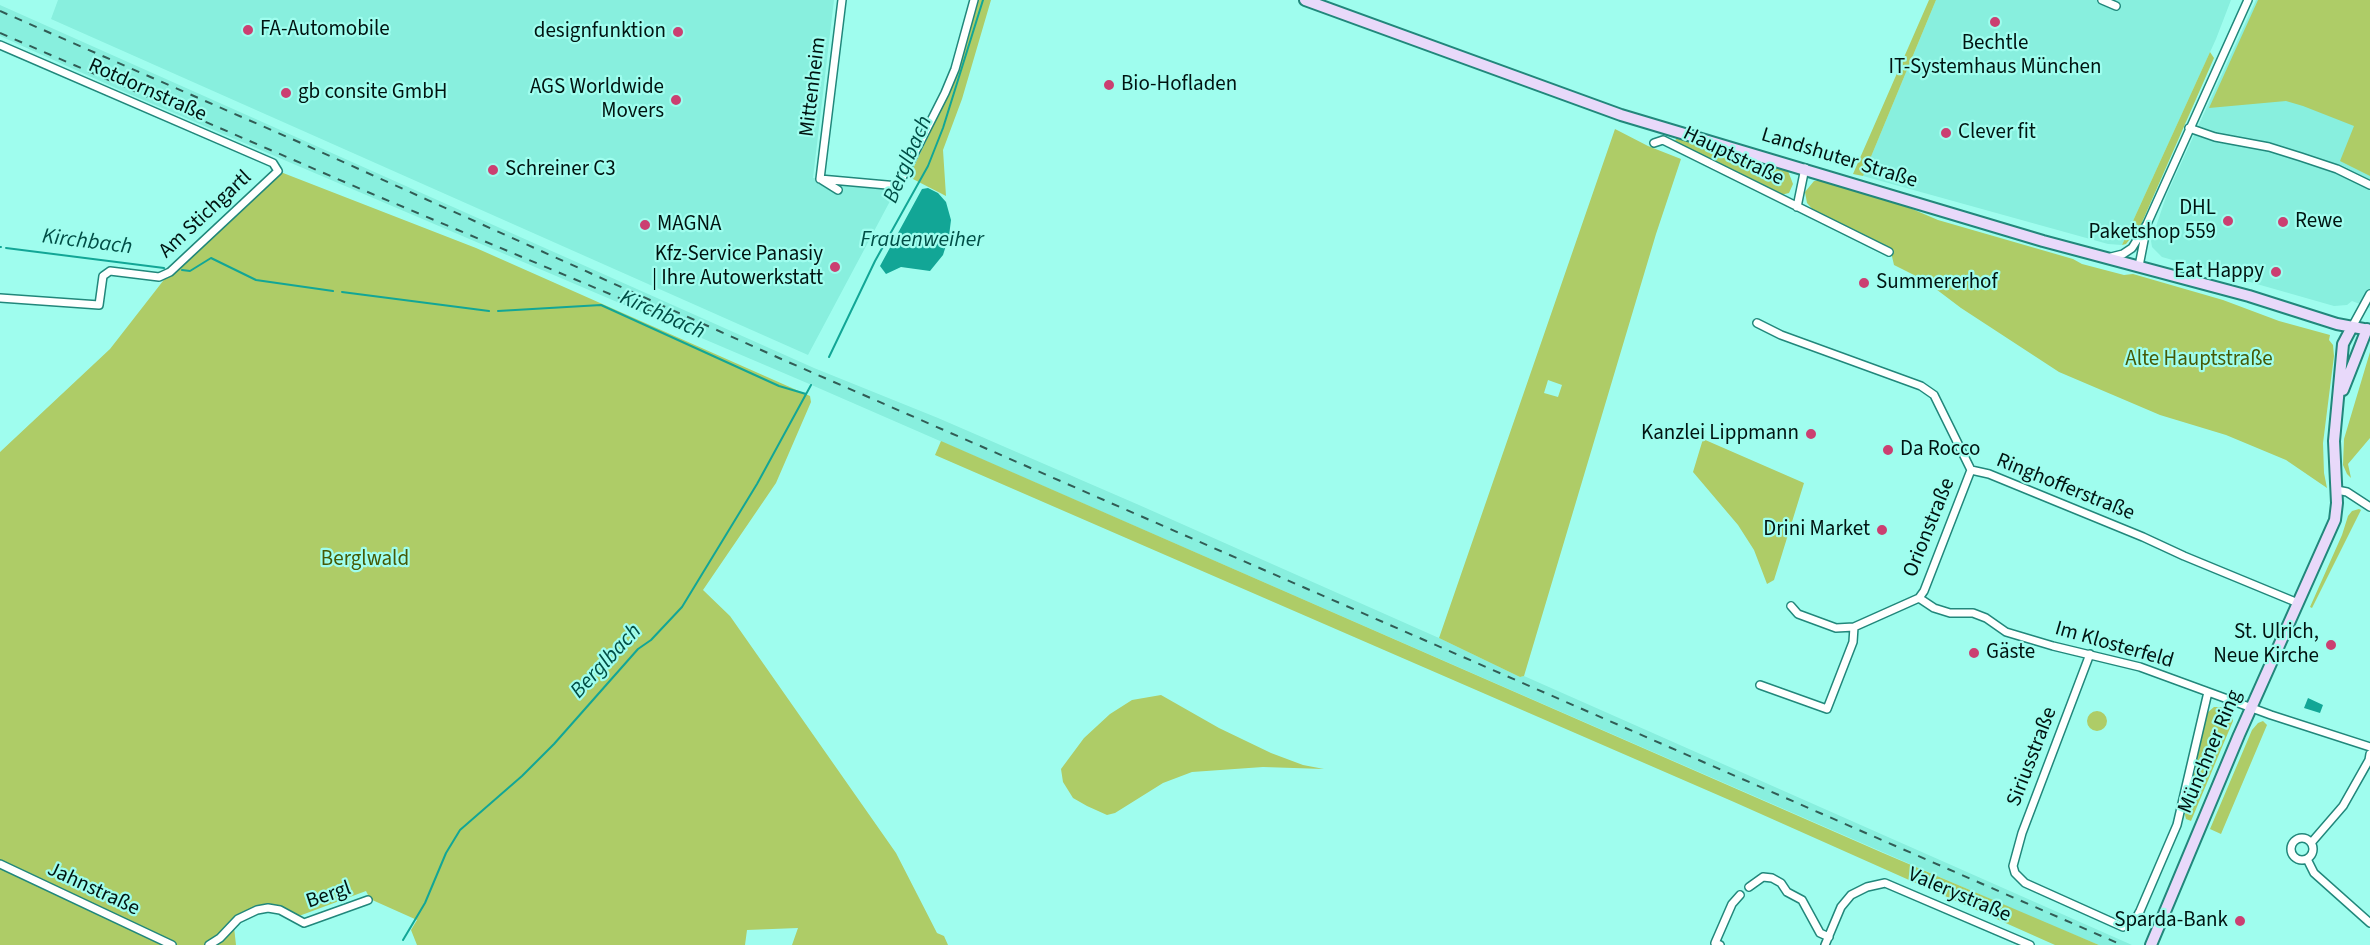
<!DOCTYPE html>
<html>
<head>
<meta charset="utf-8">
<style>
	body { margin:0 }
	canvas { display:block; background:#9ffdee }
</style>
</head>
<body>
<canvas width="2370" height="945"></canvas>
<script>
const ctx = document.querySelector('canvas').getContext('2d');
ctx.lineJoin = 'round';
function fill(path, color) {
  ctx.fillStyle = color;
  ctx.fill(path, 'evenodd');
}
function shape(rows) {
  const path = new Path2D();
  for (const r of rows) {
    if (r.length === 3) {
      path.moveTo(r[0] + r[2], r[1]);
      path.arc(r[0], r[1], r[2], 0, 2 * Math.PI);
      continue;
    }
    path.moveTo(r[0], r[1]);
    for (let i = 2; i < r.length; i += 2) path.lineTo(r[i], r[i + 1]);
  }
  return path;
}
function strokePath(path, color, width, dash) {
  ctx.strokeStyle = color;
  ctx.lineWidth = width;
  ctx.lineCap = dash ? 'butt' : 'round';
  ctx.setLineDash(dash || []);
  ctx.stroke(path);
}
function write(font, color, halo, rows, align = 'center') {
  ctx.font = font + ' "Source Sans 3",sans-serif';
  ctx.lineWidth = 4.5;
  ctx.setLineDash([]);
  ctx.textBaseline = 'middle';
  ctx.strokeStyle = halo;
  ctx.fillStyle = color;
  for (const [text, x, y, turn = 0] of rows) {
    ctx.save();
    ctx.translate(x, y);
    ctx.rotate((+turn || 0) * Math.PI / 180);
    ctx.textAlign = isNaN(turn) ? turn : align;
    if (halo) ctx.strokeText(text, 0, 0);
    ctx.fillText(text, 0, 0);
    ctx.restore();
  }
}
fill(shape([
	[58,0,834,0,813,178,897,188,808,355,51,19],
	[1936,0,2231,0,2216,39,2122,245,2108,244,1863,176],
	[2256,0,2370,0,2370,308,2352,301,2347,305,2334,306,2162,257,2152,247,2151,241,2167,194],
	[0,5,814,368,938,418,1139,505,1439,638,1520,677,1524,676,2132,945,2099,945,2043,922,807,383,127,93,0,36]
]), '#88efde');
fill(shape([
	[977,0,991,0,962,99,943,150,946,196,909,177,946,99],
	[1929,0,1936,0,1863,176,1853,174],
	[2258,0,2370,0,2370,176,2340,161,2354,126,2303,106,2286,101,2209,108],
	[2210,52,2214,58,2136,236,2133,235,2126,244,2122,245],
	[1615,129,1648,146,1681,159,1656,234,1524,676,1520,677,1439,638],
	[1548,380,1562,385,1558,397,1544,393],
	[1677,138,1772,164,1788,171,1793,184,1789,193,1781,195,1674,142],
	[278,171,476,248,810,396,811,402,776,483,703,590,730,616,896,853,937,933,944,936,948,945,792,945,798,928,747,930,745,945,417,945,411,930,417,920,370,899,366,891,299,916,282,907,267,905,255,907,233,918,236,945,0,945,0,452,110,349,170,272],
	[1827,180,1884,197,1938,220,2073,259,2082,264,2124,275,2133,274,2223,300,2279,321,2330,335,2329,340,2333,345,2334,356,2323,443,2324,473,2327,488,2286,460,2226,435,2160,415,2059,372,1961,308,1924,280,1894,265,1890,248,1814,211,1807,203,1805,192,1814,181],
	[2370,352,2370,438,2348,464,2351,478,2347,474,2343,465,2344,439],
	[1703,439,1804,483,1774,580,1767,584,1754,550,1738,525,1693,472],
	[941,441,1883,853,2099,945,2055,945,1734,802,935,455],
	[2359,509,2361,510,2312,608,2310,607,2342,535,2348,516,2352,511],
	[1161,695,1219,728,1271,753,1303,765,1324,769,1263,767,1192,772,1163,783,1115,813,1107,815,1087,806,1073,798,1063,782,1061,769,1084,738,1110,714,1132,700],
	[2214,707,2223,707,2231,712,2233,721,2191,821,2186,819,2185,815,2207,713],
	[2097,721,10],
	[2263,721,2267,725,2221,834,2210,829,2252,730,2258,723]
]), '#aecc67');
fill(shape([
	[928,188,938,193,946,202,951,220,949,236,943,255,930,271,901,267,886,274,880,266,922,189],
	[2308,698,2323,705,2320,713,2304,708]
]), '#12a696');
strokePath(shape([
	[0,247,1,247],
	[6,248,164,268],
	[182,270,190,271,211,258,256,280,333,291],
	[342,292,489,311],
	[498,311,601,305,779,386,806,394],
	[829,357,875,261,928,166,943,128,983,0],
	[403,940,425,903,446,853,460,830,522,776,554,744,638,649,651,640,682,607,757,484,811,385]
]), '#12a696', 2);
const minor = shape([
	[2102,0,2116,6],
	[0,45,273,163,278,171,170,272,159,277,110,271,103,276,99,305,0,298],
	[2189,128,2215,137,2269,147,2301,157,2337,169,2370,185],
	[1654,143,1663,140,1889,252],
	[820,179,898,186,945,93,955,69,974,0],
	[820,179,842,0],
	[822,180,838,190],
	[1797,207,1805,168],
	[2111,257,2123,254,2132,248,2147,224,2248,0],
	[2139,266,2146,230],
	[1757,323,1781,335,1921,386,1934,395,1971,470],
	[2352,327,2370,294],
	[1971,470,1989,474,2143,537,2184,556,2298,603],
	[2337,490,2347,492,2370,507],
	[1919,598,1934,608,1950,613,1973,613,1986,618,2006,632,2053,646,2140,667,2271,715,2370,747],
	[1791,606,1798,614,1836,628,1854,627,1919,598,1924,591,1971,470],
	[2090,654,2022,833,2013,866,2015,873,2025,883,2123,927,2135,920,2140,911,2177,825,2208,692],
	[1760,685,1827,709,1853,642,1854,627],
	[2302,849,11],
	[2311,843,2343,806,2369,760,2370,754],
	[2307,859,2314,873,2370,923],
	[0,864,172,945],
	[1749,887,1763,877,1772,878,1781,883,1787,892,1802,900,1820,933,1829,937],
	[209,945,220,938,238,919,257,910,268,908,280,910,304,923,368,900],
	[1720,945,1715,943,1732,904,1740,895],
	[1825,945,1841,907,1851,895,1867,887,1885,883,2030,945]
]);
const secondary = shape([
	[1305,0,1621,115,2043,241,2249,296,2337,324,2370,330],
	[2343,390,2367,329],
	[2151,945,2239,735,2335,520,2337,503,2334,441,2343,344,2352,327]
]);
strokePath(minor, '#21877b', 10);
strokePath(secondary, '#21877b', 14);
strokePath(minor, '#fff', 7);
strokePath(secondary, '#e8d9fa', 10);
strokePath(shape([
	[0,11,301,143,779,358,2122,945],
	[0,33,363,190,662,316]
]), '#315c55', 2, [8, 8]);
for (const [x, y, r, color] of [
	[1995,22,6,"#cb3f71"],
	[248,30,6,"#cb3f71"],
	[678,32,6,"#cb3f71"],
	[1109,85,6,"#cb3f71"],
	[286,93,6,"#cb3f71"],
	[676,100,6,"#cb3f71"],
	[1946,133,6,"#cb3f71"],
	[493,170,6,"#cb3f71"],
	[2228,221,6,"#cb3f71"],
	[2283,222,6,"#cb3f71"],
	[645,225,6,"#cb3f71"],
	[835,267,6,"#cb3f71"],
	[2276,272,6,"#cb3f71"],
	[1864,283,6,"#cb3f71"],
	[1811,434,6,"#cb3f71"],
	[1888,450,6,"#cb3f71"],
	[1882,530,6,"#cb3f71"],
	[2331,645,6,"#cb3f71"],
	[1974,653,6,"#cb3f71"],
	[2240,921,6,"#cb3f71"]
]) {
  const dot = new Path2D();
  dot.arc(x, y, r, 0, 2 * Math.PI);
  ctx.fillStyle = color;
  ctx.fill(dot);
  strokePath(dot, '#9ffdee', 2);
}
write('21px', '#001411', '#9ffdee', [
	["FA-Automobile",260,30],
	["designfunktion",666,32,"right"],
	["Bechtle",1995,44,"center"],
	["IT-Systemhaus München",1995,68,"center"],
	["Bio-Hofladen",1121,85],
	["AGS Worldwide",664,88,"right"],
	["Movers",664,112,"right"],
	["gb consite GmbH",298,93],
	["Clever fit",1958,133],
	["Schreiner C3",505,170],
	["DHL",2216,209,"right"],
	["Paketshop 559",2216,233,"right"],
	["Rewe",2295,222],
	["MAGNA",657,225],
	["Kfz-Service Panasiy",823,255,"right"],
	["| Ihre Autowerkstatt",823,279,"right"],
	["Eat Happy",2264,272,"right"],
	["Summererhof",1876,283],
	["Kanzlei Lippmann",1799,434,"right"],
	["Da Rocco",1900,450],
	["Drini Market",1870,530,"right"],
	["St. Ulrich,",2319,633,"right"],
	["Neue Kirche",2319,657,"right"],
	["Gäste",1986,653],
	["Sparda-Bank",2228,921,"right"]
], 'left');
write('21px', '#001411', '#9ffdee', [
	["Mittenheim",814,87,-83],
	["Rotdornstraße",147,91,24],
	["Hauptstraße",1733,157,26],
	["Landshuter Straße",1839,159,17],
	["Am Stichgartl",206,215,-43],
	["Ringhofferstraße",2065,488,22],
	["Orionstraße",1930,528,-68],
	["Im Klosterfeld",2114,646,16],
	["Münchner Ring",2211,752,-67],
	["Siriusstraße",2033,757,-69],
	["Jahnstraße",93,890,25],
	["Bergl",329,896,-19],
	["Valerystraße",1959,896,23]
]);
write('21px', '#465905', '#9ffdee', [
	["Alte Hauptstraße",2199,360],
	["Berglwald",365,560]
]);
write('italic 22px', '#004e46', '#9ffdee', [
	["Berglbach",909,160,-67],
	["Frauenweiher",922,241],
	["Kirchbach",87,243,7],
	["Kirchbach",662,316,24],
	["Berglbach",607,662,-47]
]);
</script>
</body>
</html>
